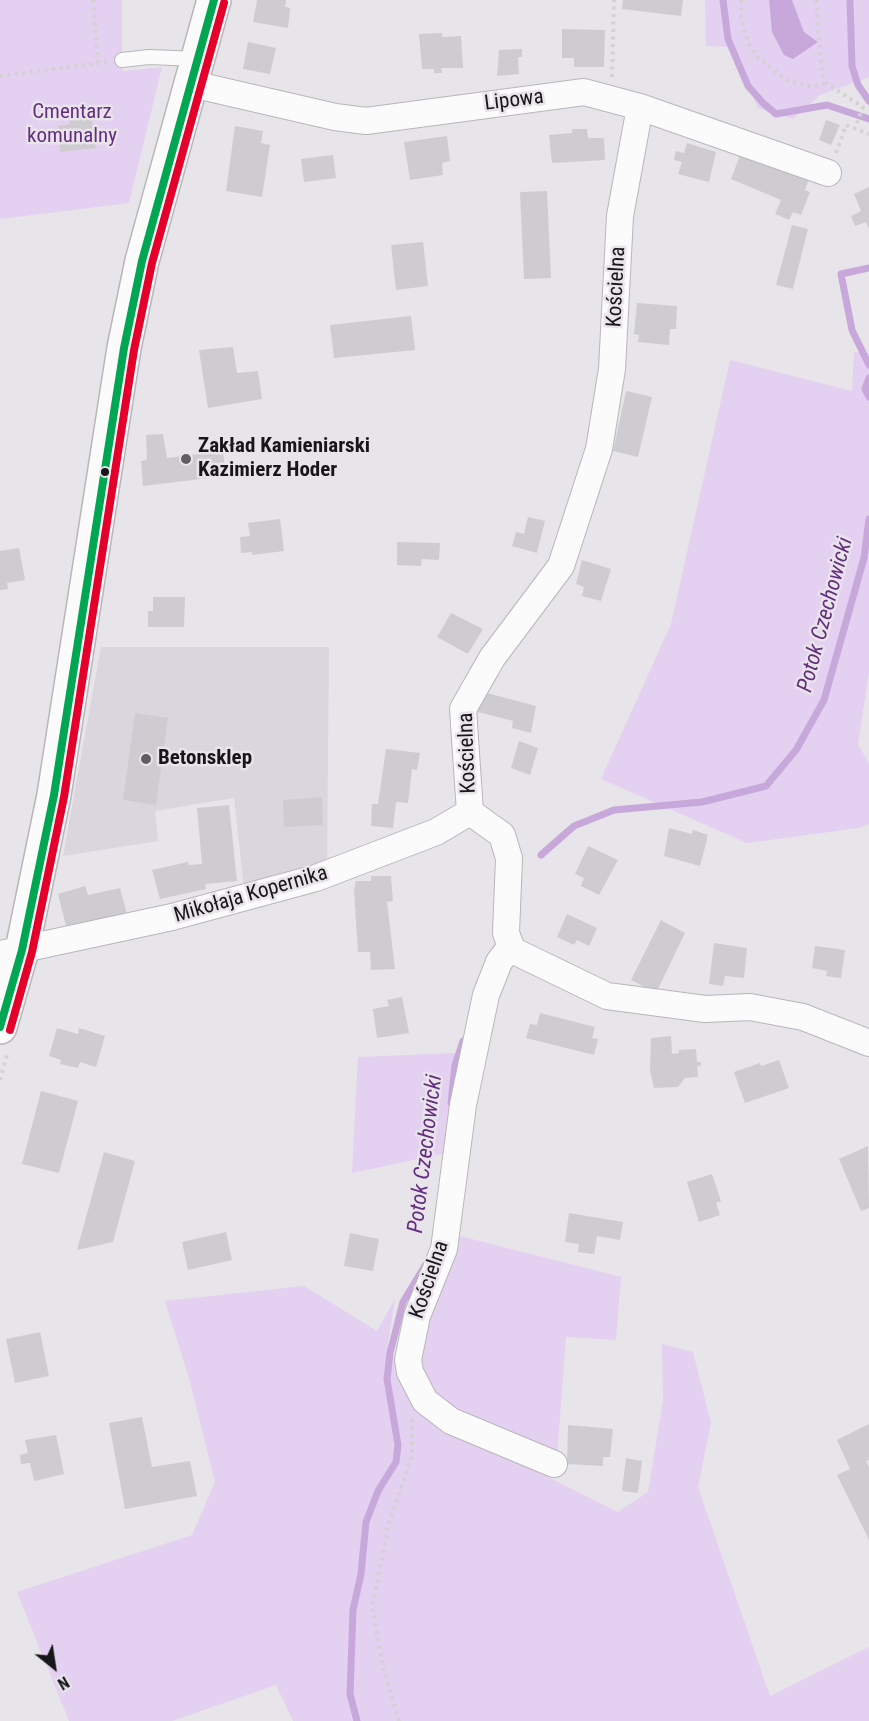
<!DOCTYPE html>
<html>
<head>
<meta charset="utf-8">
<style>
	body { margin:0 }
	#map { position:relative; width:869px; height:1721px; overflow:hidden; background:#e7e5e9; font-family:"Roboto Condensed",sans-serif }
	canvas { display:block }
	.north { position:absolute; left:24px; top:1637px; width:60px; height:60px; -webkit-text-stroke:4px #e8e4ea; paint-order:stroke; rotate:150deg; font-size:16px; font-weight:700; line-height:24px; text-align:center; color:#171618 }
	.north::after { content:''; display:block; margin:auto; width:21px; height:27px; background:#171618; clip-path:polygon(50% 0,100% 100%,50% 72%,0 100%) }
</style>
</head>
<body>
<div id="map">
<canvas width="869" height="1721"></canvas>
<div class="north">N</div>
</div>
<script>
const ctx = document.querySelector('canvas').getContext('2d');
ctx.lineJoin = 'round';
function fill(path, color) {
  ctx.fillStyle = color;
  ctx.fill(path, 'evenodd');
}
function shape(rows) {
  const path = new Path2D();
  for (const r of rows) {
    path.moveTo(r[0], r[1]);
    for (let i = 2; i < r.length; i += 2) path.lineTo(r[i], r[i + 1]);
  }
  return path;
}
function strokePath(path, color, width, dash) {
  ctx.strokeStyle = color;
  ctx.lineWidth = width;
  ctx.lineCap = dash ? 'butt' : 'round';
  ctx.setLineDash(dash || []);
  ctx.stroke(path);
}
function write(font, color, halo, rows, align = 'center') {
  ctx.font = font + ' "Roboto Condensed",sans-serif';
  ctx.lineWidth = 5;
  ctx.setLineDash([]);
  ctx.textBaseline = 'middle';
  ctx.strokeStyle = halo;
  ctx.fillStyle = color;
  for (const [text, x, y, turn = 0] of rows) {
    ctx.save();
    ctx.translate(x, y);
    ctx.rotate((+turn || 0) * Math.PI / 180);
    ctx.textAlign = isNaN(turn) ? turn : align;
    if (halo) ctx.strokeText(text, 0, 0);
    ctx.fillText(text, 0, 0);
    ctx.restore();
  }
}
fill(shape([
	[101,647,329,647,327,863,244,887,234,798,155,811,158,841,63,856]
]), '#dbd5de');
fill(shape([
	[0,0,122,0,122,71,162,67,129,203,0,219],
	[705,0,869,0,869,77,820,95,793,119,758,108,730,47,706,46],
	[854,352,869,353,869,672,858,744,869,764,869,824,859,828,747,843,601,779,671,624,730,360,852,391],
	[456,1053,445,1153,352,1173,358,1057],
	[456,1235,621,1277,616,1340,566,1337,557,1457,448,1410,416,1372,418,1328],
	[304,1286,377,1331,395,1299,388,1343,409,1399,430,1418,618,1512,648,1492,663,1401,662,1344,693,1352,711,1423,698,1487,770,1696,869,1647,869,1721,293,1721,276,1685,172,1721,69,1721,17,1592,192,1535,215,1482,189,1378,165,1301]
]), '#e4d0f1');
fill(shape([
	[769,0,792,0,804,32,818,42,793,59,784,55,772,32]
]), '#c8a8db');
strokePath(shape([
	[723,0,728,39,748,86,763,103,776,114,827,105,869,119],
	[850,0,852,66,858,85,869,101],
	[869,268,841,274,852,330,869,365],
	[869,378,865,389,869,397],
	[541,855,574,826,614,810,702,802,766,786,796,750,824,700,864,558,869,519],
	[451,1103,455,1065,463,1041],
	[357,1721,350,1694,353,1610,361,1574,366,1522,378,1491,396,1462,398,1445,387,1379,390,1353,403,1302,426,1264]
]), '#c8a8db', 7);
fill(shape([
	[257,0,286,0,285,7,290,8,288,28,253,22],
	[623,0,683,0,681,16,622,9],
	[562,29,605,30,604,67,574,67,574,58,562,58],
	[442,33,442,37,461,36,463,68,441,68,442,73,434,73,434,69,422,69,419,34],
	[248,42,276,48,270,74,243,69],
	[522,49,522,57,518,57,519,74,497,76,499,50],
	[90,108,96,148,60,152,58,126,70,124,69,110],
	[826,120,840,125,831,145,819,140],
	[235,126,263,131,261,143,270,145,262,197,226,191],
	[572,129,587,129,588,138,604,138,605,160,552,163,549,135,572,133],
	[447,136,450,161,442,163,443,175,410,180,404,142],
	[687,143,716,152,709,182,678,174,682,162,674,160,676,151,684,153],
	[742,150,810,176,805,190,810,192,801,215,793,212,789,220,775,214,781,200,731,179],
	[333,155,336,178,304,182,301,159],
	[869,187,869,229,866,222,855,226,851,216,861,211,854,194],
	[547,191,551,278,524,279,520,192],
	[792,225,808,229,793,289,776,285],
	[423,242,428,286,396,290,391,245],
	[637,303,677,306,676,329,670,329,669,345,638,342,639,335,634,334],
	[411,316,415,350,334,358,330,325],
	[233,347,237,373,258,371,262,399,208,408,199,350],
	[626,391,652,397,638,457,613,451],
	[163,434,167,458,223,451,226,476,143,486,141,461,147,460,146,435],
	[528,517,545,521,537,553,512,546,516,532,524,534],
	[280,519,284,551,252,555,252,552,241,553,240,537,250,536,248,523],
	[397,542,440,543,439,560,422,559,421,566,397,565],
	[19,548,25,580,7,583,8,589,0,590,0,551],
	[582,560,611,569,601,601,582,596,584,587,576,584],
	[153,597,185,597,184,627,148,627,148,611,153,611],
	[451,613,483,629,468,654,437,637],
	[483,692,536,706,531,733,512,728,513,721,478,712],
	[135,713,168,718,156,805,123,800],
	[519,741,538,748,530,775,511,768],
	[386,749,420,753,417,770,412,769,408,803,396,802,393,828,371,826,372,804,378,804],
	[322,797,323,825,284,827,283,800],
	[229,805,237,881,205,884,206,889,160,899,152,870,188,862,189,865,202,864,197,808],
	[669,828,692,834,693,830,708,835,700,866,664,856],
	[588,846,618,860,599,895,581,886,584,878,575,874],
	[371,876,391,876,393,901,387,902,395,969,371,970,370,952,358,952,354,890,356,881,371,881],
	[85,886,88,895,120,888,127,914,67,930,58,894],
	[567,914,597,928,589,946,577,940,574,945,557,937],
	[661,920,685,933,656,993,631,980],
	[714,943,747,948,744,978,725,976,723,986,709,984],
	[815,946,845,950,841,978,826,976,827,971,812,968],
	[402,997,409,1033,377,1038,373,1009,389,1006,387,1000],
	[540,1013,595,1027,592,1038,598,1039,594,1055,526,1038,530,1024,537,1025],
	[57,1028,78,1034,79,1028,105,1036,96,1067,80,1062,78,1068,60,1064,61,1060,49,1056],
	[671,1036,672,1054,679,1053,679,1050,696,1049,697,1062,701,1062,701,1066,697,1066,698,1077,685,1078,678,1087,654,1088,650,1070,651,1038],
	[779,1060,789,1088,745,1103,734,1072,760,1063,761,1066],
	[41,1091,78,1101,59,1173,22,1164],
	[868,1146,869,1208,861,1211,839,1159],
	[104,1152,135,1161,113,1242,77,1250],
	[712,1174,721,1201,716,1203,720,1215,699,1222,687,1182],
	[569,1213,623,1222,620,1240,597,1236,594,1254,578,1252,579,1244,565,1242],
	[226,1232,232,1260,188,1270,182,1242],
	[350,1233,379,1239,373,1271,344,1266],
	[40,1332,49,1376,15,1383,6,1339],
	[142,1417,152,1467,190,1461,197,1496,125,1509,109,1423],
	[869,1424,869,1460,866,1461,869,1467,869,1540,837,1475,850,1469,837,1440],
	[568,1425,613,1429,610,1457,603,1457,603,1466,567,1464],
	[56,1435,64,1474,34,1481,30,1463,21,1464,20,1455,28,1453,25,1440],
	[626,1458,642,1461,638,1493,622,1491]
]), '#ceccd0');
const lane = shape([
	[122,60,149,57,198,59]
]);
const street = shape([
	[192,84,335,117,366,121,584,92,640,107,828,173],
	[640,107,620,216,612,369,599,449,561,566,492,658,463,709,470,812,502,835,509,858,506,933,512,950,607,996,705,1009,750,1007,803,1017,869,1043],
	[511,946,499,962,486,995,463,1105,444,1249,417,1316,408,1360,410,1372,425,1401,451,1421,554,1464],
	[0,954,172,917,316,878,436,832,470,812]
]);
const secondary = shape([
	[0,1027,22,950,54,795,124,348,142,261,214,0]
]);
strokePath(lane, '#b8b6b9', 16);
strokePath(street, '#b8b6b9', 28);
strokePath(secondary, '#b8b6b9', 36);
strokePath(shape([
	[93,0,98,64],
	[741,0,741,20,749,44,758,58,788,81,812,87,826,83],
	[816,0,822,74,826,83,863,107,855,128],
	[0,76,107,62],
	[612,77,614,0],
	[836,153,846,125,869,134],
	[0,1080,8,1051],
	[399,1721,384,1671,372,1607,389,1523,412,1456,412,1419]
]), '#d3d2d3', 4, [3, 4.5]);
strokePath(lane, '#fbfbfc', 14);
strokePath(street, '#fbfbfc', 26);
strokePath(secondary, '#fbfbfc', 33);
strokePath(shape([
	[0,1027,22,950,54,795,124,348,142,261,214,0]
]), '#00a651', 8);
strokePath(shape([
	[10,1030,32,952,64,797,134,350,152,263,224,3]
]), '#e4002b', 8);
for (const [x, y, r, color] of [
	[186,459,6,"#605e61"],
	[105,472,5,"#171618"],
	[146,759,6,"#605e61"]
]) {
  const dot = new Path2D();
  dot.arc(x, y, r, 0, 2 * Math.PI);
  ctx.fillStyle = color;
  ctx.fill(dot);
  strokePath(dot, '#e8e4ea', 2);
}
write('21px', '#171618', '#e8e4ea', [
	["Lipowa",514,101,-7],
	["Kościelna",617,287,-87],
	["Kościelna",468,753,-92],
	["Mikołaja Kopernika",251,895,-16],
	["Kościelna",430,1280,-71]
]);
write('21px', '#662e82', '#e8e4ea', [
	["Cmentarz",72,113],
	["komunalny",72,137]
]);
write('bold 21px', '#171618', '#e8e4ea', [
	["Zakład Kamieniarski",198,447],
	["Kazimierz Hoder",198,471],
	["Betonsklep",158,759]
], 'left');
write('italic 22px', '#642d80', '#e8e4ea', [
	["Potok Czechowicki",826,615,-75],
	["Potok Czechowicki",426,1154,-83]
]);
</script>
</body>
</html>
